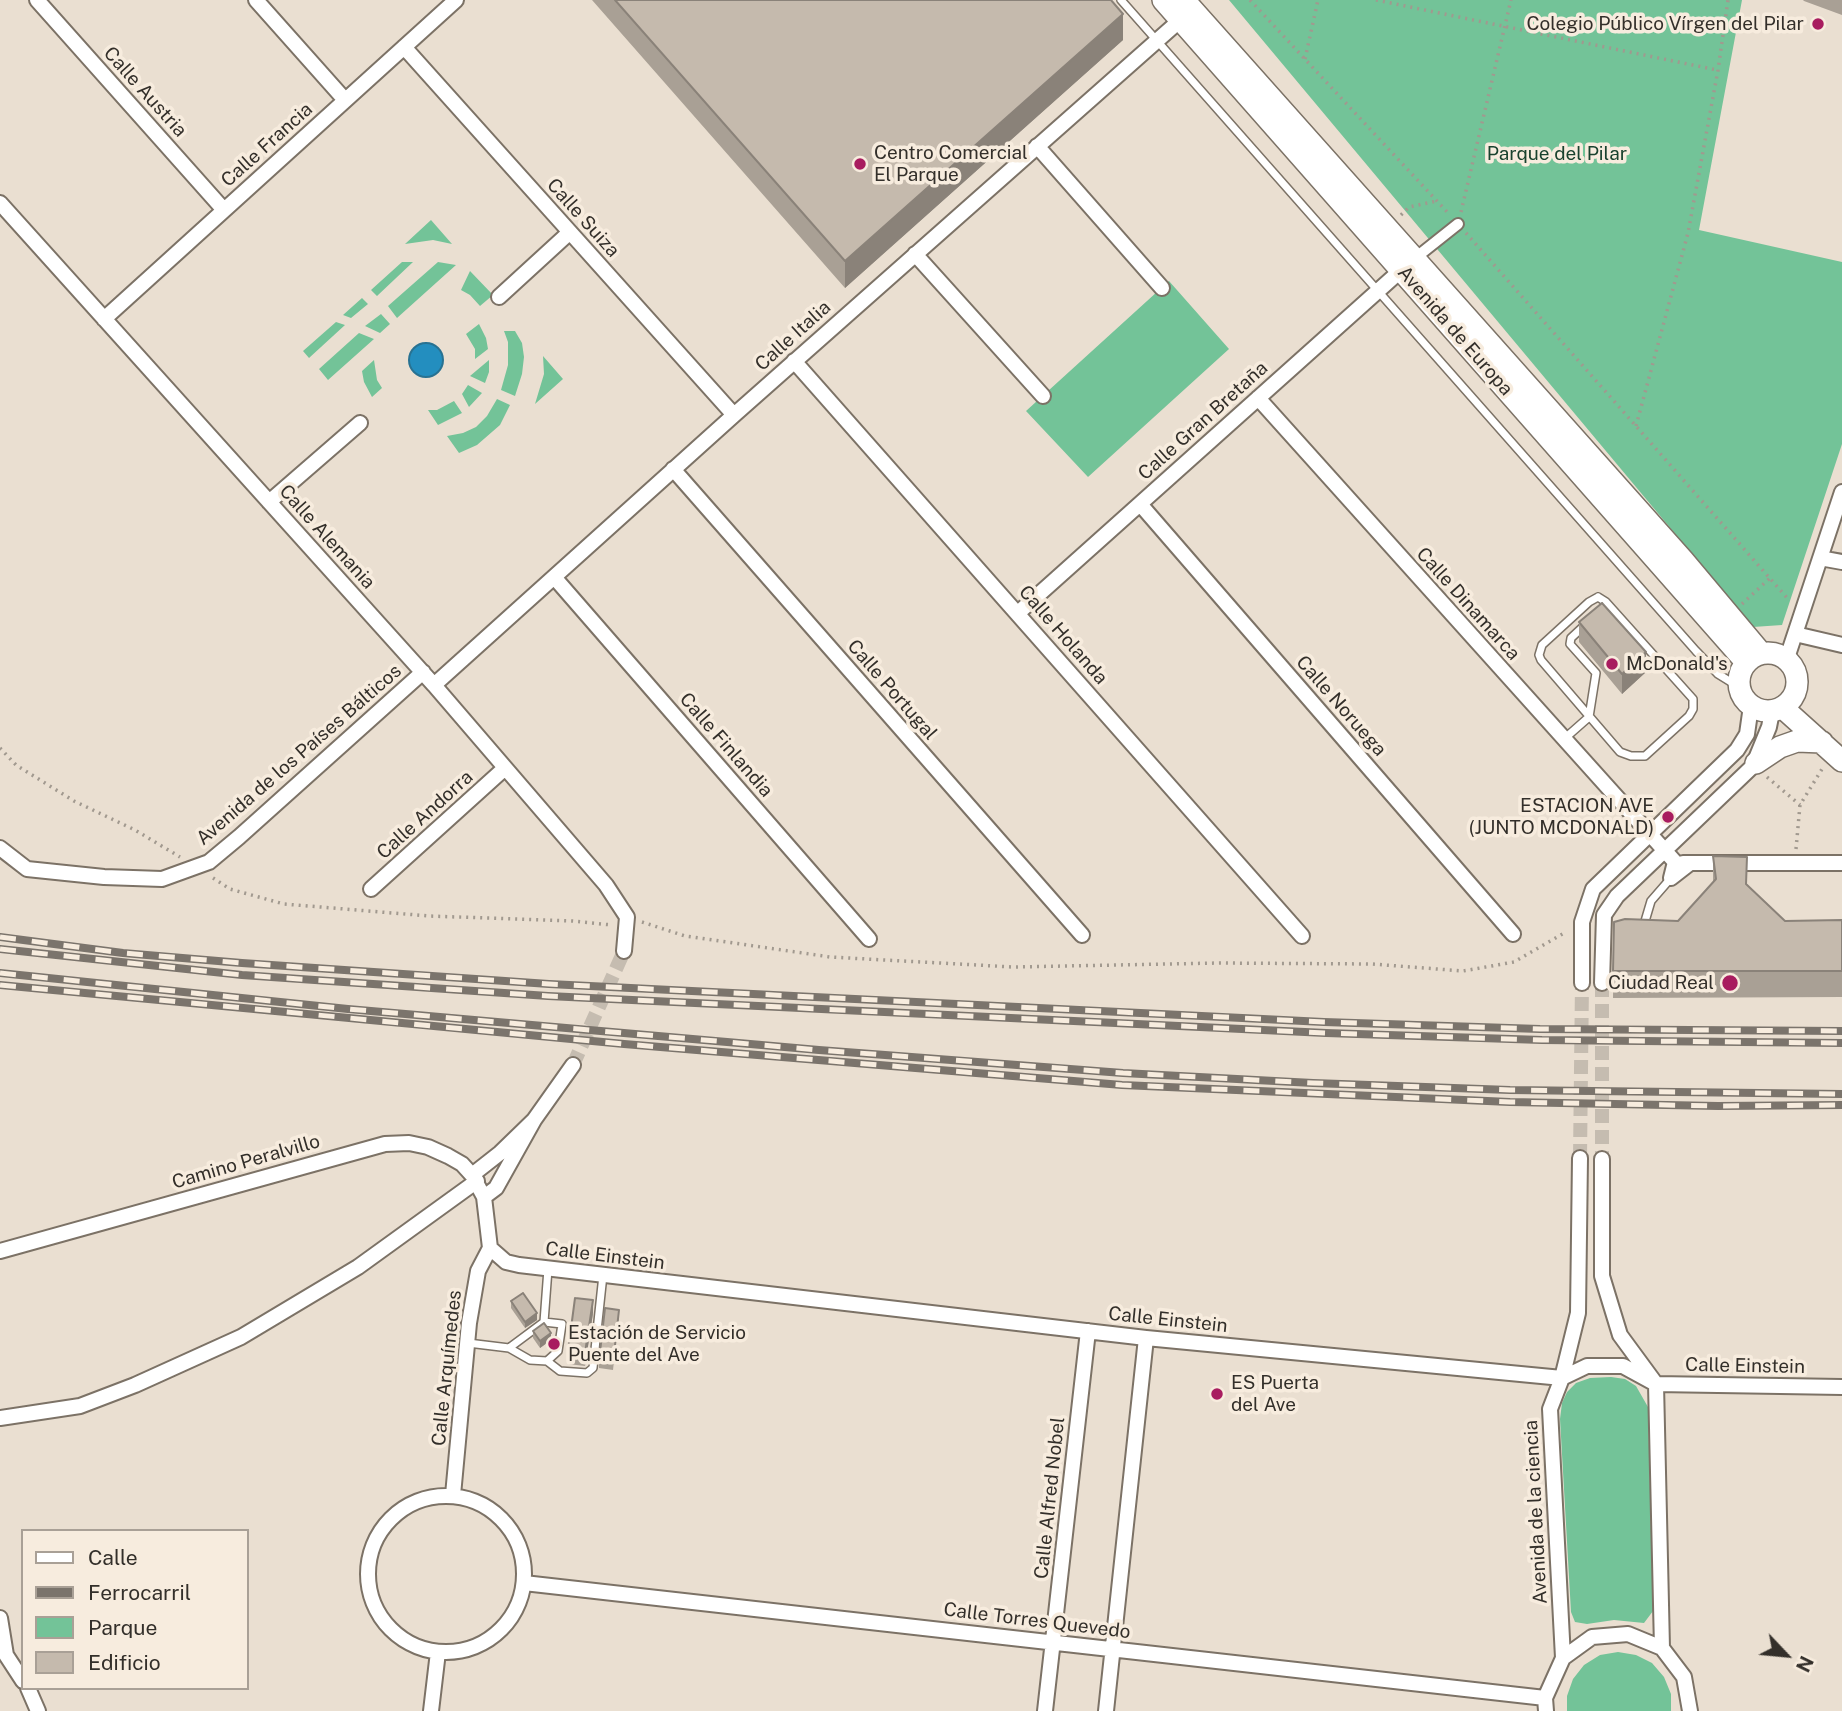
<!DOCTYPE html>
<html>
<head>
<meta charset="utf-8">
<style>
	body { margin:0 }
	#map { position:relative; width:1842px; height:1711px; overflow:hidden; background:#eadfd1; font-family:"Public Sans",sans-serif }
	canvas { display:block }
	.legend { position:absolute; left:21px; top:1529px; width:228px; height:161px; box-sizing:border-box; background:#f7ecde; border:2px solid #a9a096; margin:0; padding:9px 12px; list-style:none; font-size:21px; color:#332f2a }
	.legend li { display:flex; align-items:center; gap:14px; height:35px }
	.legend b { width:35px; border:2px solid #a9a096 }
	.north { position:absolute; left:1751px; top:1620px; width:70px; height:70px; -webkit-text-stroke:5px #f7ecde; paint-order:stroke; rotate:116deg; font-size:19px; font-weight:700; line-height:28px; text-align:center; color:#332f2a }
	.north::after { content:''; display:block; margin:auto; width:24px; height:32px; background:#332f2a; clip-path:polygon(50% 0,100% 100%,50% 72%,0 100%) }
</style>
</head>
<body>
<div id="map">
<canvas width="1842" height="1711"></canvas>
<ul class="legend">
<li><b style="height:9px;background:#fff"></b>Calle</li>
<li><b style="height:9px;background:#7b746c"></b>Ferrocarril</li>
<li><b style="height:19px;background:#73c398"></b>Parque</li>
<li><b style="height:19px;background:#c5baad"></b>Edificio</li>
</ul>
<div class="north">N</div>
</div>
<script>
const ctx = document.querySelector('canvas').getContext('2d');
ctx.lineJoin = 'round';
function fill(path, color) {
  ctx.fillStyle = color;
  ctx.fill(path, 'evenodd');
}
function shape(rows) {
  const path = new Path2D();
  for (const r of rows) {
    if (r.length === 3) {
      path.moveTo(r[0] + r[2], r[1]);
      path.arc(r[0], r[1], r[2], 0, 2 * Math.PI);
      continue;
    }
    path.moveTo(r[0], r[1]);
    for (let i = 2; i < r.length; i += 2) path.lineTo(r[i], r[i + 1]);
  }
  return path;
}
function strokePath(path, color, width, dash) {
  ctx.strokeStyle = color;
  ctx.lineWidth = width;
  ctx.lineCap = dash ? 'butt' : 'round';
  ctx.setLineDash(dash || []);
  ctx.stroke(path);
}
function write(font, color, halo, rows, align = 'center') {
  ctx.font = font + ' "Public Sans",sans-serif';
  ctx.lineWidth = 7;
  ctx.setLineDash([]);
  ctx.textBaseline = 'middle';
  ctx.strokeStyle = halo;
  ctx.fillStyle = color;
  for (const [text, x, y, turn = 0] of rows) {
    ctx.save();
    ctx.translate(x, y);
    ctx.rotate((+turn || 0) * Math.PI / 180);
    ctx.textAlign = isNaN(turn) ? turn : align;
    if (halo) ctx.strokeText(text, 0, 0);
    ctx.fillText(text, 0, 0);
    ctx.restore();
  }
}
fill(shape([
	[1229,0,1742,0,1699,230,1842,262,1842,444,1782,625,1753,627],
	[431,220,452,244,433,240,405,244],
	[402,262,413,262,377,296,371,290],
	[438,262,456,265,397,318,388,306],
	[470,271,493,295,480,306,470,295,461,290],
	[1169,281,1229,349,1088,477,1026,411],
	[362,298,368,304,351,318,343,315],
	[381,314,390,324,380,333,365,326],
	[336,322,345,325,309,358,303,351],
	[479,324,486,338,488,349,475,359,475,349,466,334],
	[504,331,515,331,522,343,524,357,522,374,515,396,501,390,508,365,508,342],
	[359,333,374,339,328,380,319,369],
	[543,356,563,379,535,404,544,374],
	[374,360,377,380,382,388,372,397,364,382,362,371],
	[489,360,489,372,485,383,470,376],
	[468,385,482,393,469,407,462,394],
	[497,399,510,405,500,425,477,445,459,453,447,436,463,433,476,427,487,416],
	[454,401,462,413,438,425,428,410,437,410],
	[1611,1377,1625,1379,1636,1386,1648,1407,1653,1611,1644,1623,1614,1620,1587,1624,1575,1622,1571,1612,1560,1419,1562,1403,1567,1392,1576,1383,1590,1378],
	[1618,1652,1636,1655,1652,1663,1664,1677,1671,1694,1671,1711,1567,1711,1567,1696,1573,1679,1584,1665,1600,1655]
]), '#73c398');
const water = shape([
	[426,360,17]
]);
fill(water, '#238ebf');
strokePath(water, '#287292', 2);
strokePath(shape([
	[1602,983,1602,1159],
	[573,1065,624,951],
	[1580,1158,1582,983]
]), '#c5bcb0', 14, [14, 7]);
const service = shape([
	[1121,0,1696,651,1718,674,1739,687],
	[1598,597,1606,602,1693,699,1693,709,1689,716,1645,756,1631,756,1620,752,1541,660,1539,655,1542,645,1589,602,1598,597],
	[1564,739,1589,717,1596,673,1570,644,1571,638,1585,625],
	[1643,928,1651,901,1671,878],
	[468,1343,509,1348,544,1322,548,1269],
	[509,1348,530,1360,547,1361,558,1351,562,1324,544,1322],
	[547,1361,560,1371,587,1373,593,1368,603,1275]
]);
const pedestrian = shape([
	[1414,259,1458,224]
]);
const minor = shape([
	[37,0,224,210],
	[256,0,345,100],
	[404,47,734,415],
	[1037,146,1162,288],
	[0,203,434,685,606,885,627,917,624,951],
	[915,254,1043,396],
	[499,297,570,232],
	[104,319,456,0],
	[794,361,1302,936],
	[1258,398,1675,862,1671,878,1689,864],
	[673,469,1082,935],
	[269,502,360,423],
	[1140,504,1513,934],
	[1820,558,1842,562],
	[554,577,869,939],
	[1018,613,1408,264],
	[1795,634,1842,645],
	[1787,658,1842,492],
	[434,685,734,415,1186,15],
	[0,848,27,869,104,877,162,879,209,862,239,837,423,672],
	[1683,863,1842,863],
	[371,889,505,768],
	[1582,983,1582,922,1593,889,1737,750,1747,734,1751,706],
	[1602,983,1604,915,1617,896,1753,766,1769,727,1772,712],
	[534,1120,573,1065],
	[1602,1159,1602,1276,1620,1335,1656,1384,1662,1648],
	[472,1175,500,1153,534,1120,496,1188,484,1197],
	[0,1251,385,1144,409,1143,428,1147,448,1156,462,1164,472,1175,484,1197,490,1248,506,1262,519,1265,1146,1338,1562,1378,1587,1366,1623,1366,1656,1384,1842,1387],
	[0,1418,80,1406,135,1385,241,1337,358,1267,477,1181],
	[453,1495,469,1323,478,1271,490,1248],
	[446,1574,78],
	[524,1583,1545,1698],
	[0,1618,6,1655,23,1681],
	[1563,1658,1550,1409,1562,1378,1578,1313,1580,1158],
	[28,1688,38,1711],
	[431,1711,438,1652],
	[1045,1711,1088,1331],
	[1106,1711,1146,1338],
	[1546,1711,1545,1698,1563,1658,1592,1637,1628,1634,1662,1648,1684,1677,1690,1711]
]);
const secondary = shape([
	[1163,0,1746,662],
	[1184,0,1683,560,1761,653],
	[1768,682,29],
	[1783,708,1842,761],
	[1756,763,1780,747,1797,741,1822,742]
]);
strokePath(service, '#7c7266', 10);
strokePath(pedestrian, '#7c7266', 14);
strokePath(minor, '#7c7266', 18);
strokePath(secondary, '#7c7266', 24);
strokePath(shape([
	[1250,0,1449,214],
	[1376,0,1717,70],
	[1305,59,1318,0],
	[1461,212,1511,0],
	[1401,215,1409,207,1437,201],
	[1466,233,1789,600],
	[1636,426,1688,233,1718,70,1728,0],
	[1742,604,1770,578],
	[0,748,16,765,74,801,135,830,180,857],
	[1767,777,1800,805],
	[1796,849,1800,805,1822,769],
	[213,878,230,889,284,904,429,916,572,921,612,925],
	[642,922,685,936,830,957,1013,967,1219,963,1372,964,1463,971,1514,962,1566,932]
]), '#a1998f', 3.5, [2, 5]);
strokePath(service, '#fff', 7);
strokePath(pedestrian, '#fff', 10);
strokePath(minor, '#fff', 14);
strokePath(secondary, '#fff', 21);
const rail = shape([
	[0,937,123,953,242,963,549,984,1324,1022,1540,1029,1842,1031],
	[0,949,242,975,548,996,1326,1033,1542,1040,1842,1043],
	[0,973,348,1009,819,1050,1123,1073,1313,1083,1510,1090,1842,1094],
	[0,985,624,1044,1122,1085,1510,1102,1718,1106,1842,1105]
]);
strokePath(rail, '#7b746c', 8);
strokePath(rail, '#f7ecde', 5, [16]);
fill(shape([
	[592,0,1111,0,1123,40,845,288],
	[1803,0,1842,0,1842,15,1804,1],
	[1579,622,1646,672,1622,694,1579,642],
	[1713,856,1785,921,1842,920,1842,997,1613,998,1614,922,1678,921,1713,882],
	[511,1301,537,1320,525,1328,511,1308],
	[593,1313,585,1366,568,1364,568,1351],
	[619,1316,613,1370,599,1368,599,1361],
	[533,1331,551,1340,540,1348,533,1338]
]), '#a9a095');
fill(shape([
	[1123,14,1123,40,845,288,845,261],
	[1646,652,1646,672,1622,694,1622,674],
	[593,1300,593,1313,585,1366,585,1353],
	[537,1313,537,1320,525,1328,525,1322],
	[551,1333,551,1340,540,1348,540,1341]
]), '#8a8279');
const building = shape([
	[615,0,1111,0,1123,14,845,261,615,0],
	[1602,603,1646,652,1622,674,1579,622,1602,603],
	[1713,856,1747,857,1746,884,1785,921,1842,920,1842,971,1613,971,1614,922,1625,919,1678,921,1716,879,1713,856],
	[523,1293,537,1313,525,1322,511,1301,523,1293],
	[575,1298,593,1300,585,1353,568,1351,575,1298],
	[605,1308,619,1310,613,1363,599,1361,605,1308],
	[544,1323,551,1333,540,1341,533,1331,544,1323]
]);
fill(building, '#c5baad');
strokePath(building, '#8a8279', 2);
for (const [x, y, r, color] of [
	[1818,24,7,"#a81c5f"],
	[860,164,7,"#a81c5f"],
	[1612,664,7,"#a81c5f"],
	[1668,817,7,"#a81c5f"],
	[1730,983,9,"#a81c5f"],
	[554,1344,7,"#a81c5f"],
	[1217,1394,7,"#a81c5f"]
]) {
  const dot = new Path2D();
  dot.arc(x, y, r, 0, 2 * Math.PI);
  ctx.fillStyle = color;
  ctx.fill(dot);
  strokePath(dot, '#f7ecde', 2.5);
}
write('19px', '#332f2a', '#f7ecde', [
	["Colegio Público Vírgen del Pilar",1804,24,"right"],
	["Centro Comercial",874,153],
	["El Parque",874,175],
	["McDonald's",1626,664],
	["ESTACION AVE",1654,806,"right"],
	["(JUNTO MCDONALD)",1654,828,"right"],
	["Ciudad Real",1714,983,"right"],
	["Estación de Servicio",568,1333],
	["Puente del Ave",568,1355],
	["ES Puerta",1231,1383],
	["del Ave",1231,1405]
], 'left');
write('19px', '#332f2a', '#f7ecde', [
	["Calle Austria",145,92,48],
	["Calle Francia",267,145,-42],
	["Calle Suiza",583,218,48],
	["Avenida de Europa",1455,331,49],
	["Calle Italia",793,336,-42],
	["Calle Gran Bretaña",1203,421,-42],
	["Calle Alemania",327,537,48],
	["Calle Dinamarca",1468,604,48],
	["Calle Holanda",1063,635,49],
	["Calle Portugal",892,690,49],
	["Calle Noruega",1341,706,49],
	["Calle Finlandia",726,745,49],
	["Avenida de los Países Bálticos",299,755,-41],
	["Calle Andorra",425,815,-42],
	["Camino Peralvillo",246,1162,-16],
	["Calle Einstein",605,1256,7],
	["Calle Einstein",1168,1320,6],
	["Calle Einstein",1745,1366,1],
	["Calle Arquímedes",447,1368,-84],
	["Calle Alfred Nobel",1050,1498,-84],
	["Avenida de la ciencia",1536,1512,-93],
	["Calle Torres Quevedo",1037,1621,7]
]);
write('19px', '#19422e', '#f7ecde', [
	["Parque del Pilar",1557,154]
]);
</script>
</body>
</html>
